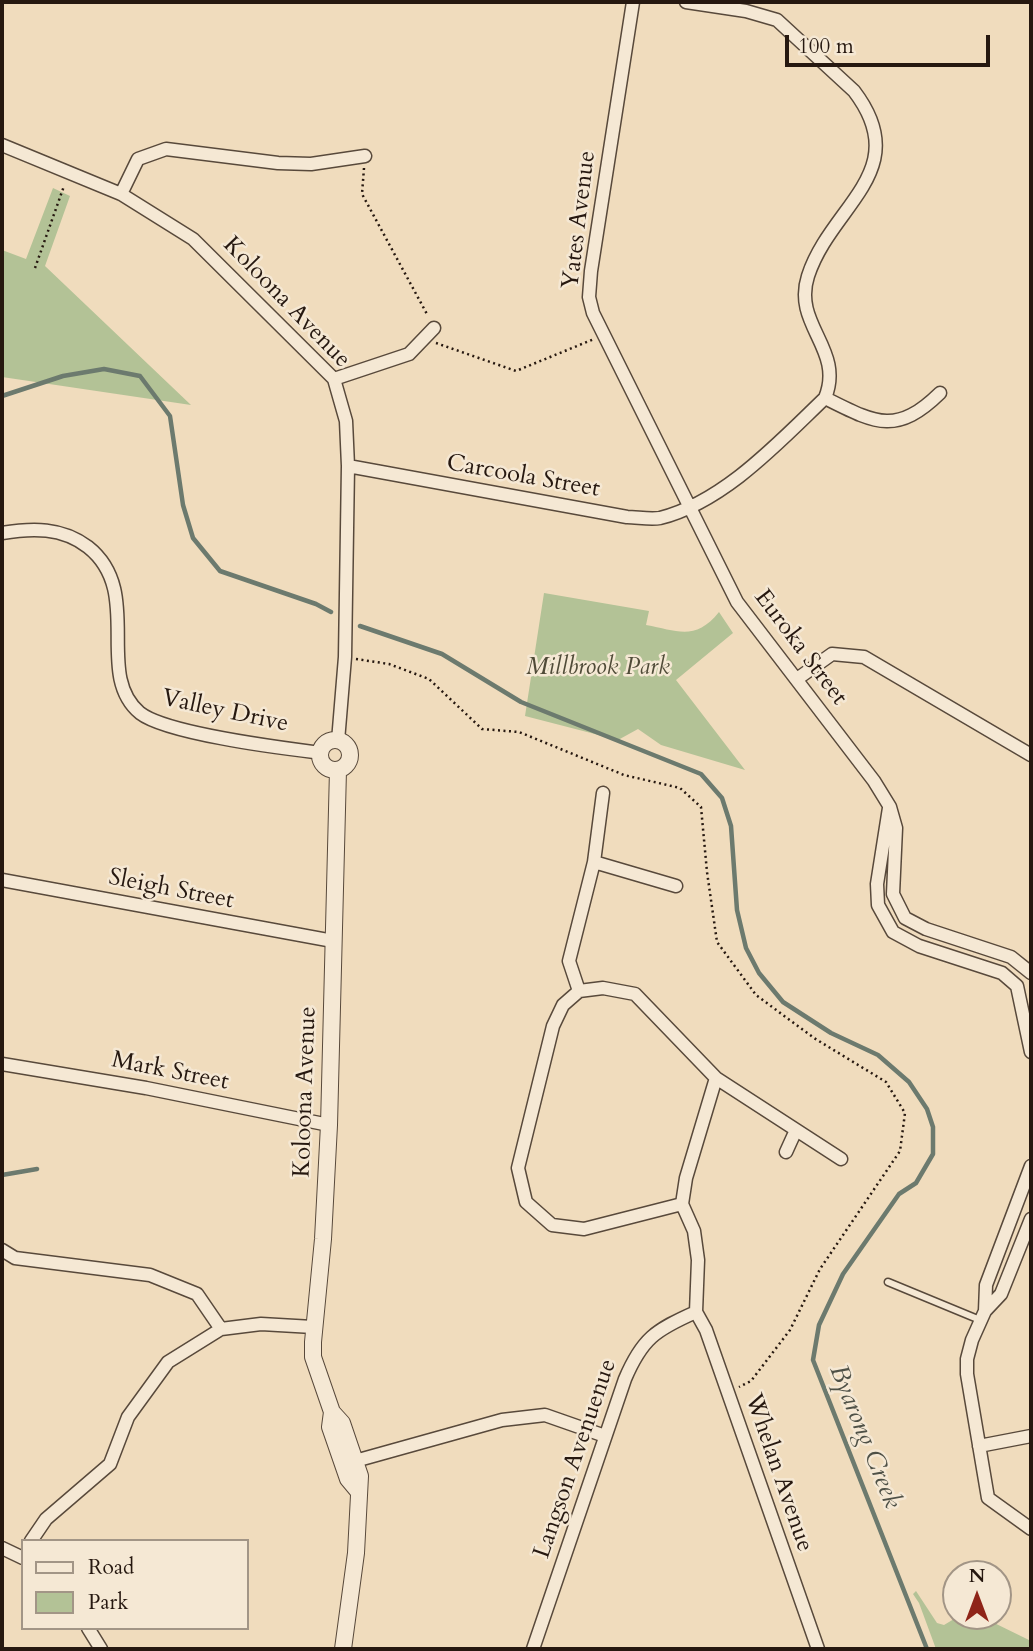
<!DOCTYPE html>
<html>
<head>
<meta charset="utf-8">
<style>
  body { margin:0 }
  #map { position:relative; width:1033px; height:1651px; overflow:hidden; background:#f0dcbd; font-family:Cardo,serif }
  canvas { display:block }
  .frame { position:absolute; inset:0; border:4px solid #261810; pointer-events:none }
  .legend { position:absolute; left:21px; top:1539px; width:228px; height:91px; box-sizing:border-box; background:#f5e8d4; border:2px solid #a29586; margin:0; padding:9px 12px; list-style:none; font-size:21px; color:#261810 }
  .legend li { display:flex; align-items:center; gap:14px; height:35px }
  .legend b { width:35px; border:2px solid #a29586 }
  .north { position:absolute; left:942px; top:1560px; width:70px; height:70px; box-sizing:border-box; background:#f5e8d4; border:2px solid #a29586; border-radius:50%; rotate:0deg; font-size:19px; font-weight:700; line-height:28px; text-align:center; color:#261810 }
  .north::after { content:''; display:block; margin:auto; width:24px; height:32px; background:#8f2418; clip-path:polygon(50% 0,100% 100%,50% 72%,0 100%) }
  .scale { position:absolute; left:785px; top:35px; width:205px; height:32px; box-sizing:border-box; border:4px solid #261810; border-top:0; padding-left:9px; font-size:21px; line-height:24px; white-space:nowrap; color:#261810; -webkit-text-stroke:5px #f5e8d4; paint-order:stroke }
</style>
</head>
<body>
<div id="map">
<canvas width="1033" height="1651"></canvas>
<div class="frame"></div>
<ul class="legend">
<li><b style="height:9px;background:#f5e8d4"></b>Road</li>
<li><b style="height:19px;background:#b3c296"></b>Park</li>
</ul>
<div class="north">N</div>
<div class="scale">100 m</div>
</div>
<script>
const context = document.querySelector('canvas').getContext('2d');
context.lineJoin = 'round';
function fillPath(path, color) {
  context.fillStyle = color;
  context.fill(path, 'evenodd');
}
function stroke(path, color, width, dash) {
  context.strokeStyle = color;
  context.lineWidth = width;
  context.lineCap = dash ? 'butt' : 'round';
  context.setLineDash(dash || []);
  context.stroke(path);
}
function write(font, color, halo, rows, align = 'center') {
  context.font = font + ' Cardo,serif';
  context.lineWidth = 5;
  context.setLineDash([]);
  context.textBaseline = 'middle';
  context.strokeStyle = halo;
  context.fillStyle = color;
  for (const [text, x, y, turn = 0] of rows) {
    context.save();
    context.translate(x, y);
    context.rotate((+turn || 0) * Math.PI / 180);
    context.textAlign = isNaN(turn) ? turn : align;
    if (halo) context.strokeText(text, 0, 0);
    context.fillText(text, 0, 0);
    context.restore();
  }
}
const green = new Path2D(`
  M53 188 70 196 45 266 191 405 2 377V250L26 259Z
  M544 593 649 611 646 625C678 631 696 641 719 612L733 633 676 680 745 770 661 745 638 729 618 740 525 716Z
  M916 1591 937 1623 944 1625 959 1616H980L1031 1641V1649H936L919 1603 913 1594Z`);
const stream = new Path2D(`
  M2 396 63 376 104 369 140 376 170 416 183 505 193 538 220 571 316 604 331 612
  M360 626 442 654 521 702 701 774 722 798 731 826 737 910 746 948 759 973 783 1002 831 1033 878 1055 909 1082 927 1109 933 1127V1154L916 1183 899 1194 843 1274 819 1325 813 1360 927 1649
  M2 1175 37 1169`);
const path = new Path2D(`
  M364 168 362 194 428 316
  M35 268 64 186
  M436 343 516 371 594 339
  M356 659 389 664 429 679 482 729 519 732 624 775 680 788 701 807 707 872 717 942 756 995 814 1038 886 1082 905 1113 900 1151 820 1269 790 1330 751 1381 739 1387`);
const service = new Path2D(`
  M888 1282 980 1320`);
const minor = new Path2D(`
  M633 2 591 271 589 297 593 313 737 602 874 781 890 807 896 828 893 894 905 918 926 929 1011 957 1031 973
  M2 145 121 194 193 239 334 379 346 421 348 466 345 657 338 741
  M121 194 138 159 166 149 278 163 311 164 365 156
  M334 379 409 354 434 328
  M825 398C875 423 896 436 940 393
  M348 466 627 517C637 517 650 520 660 518 724 502 779 442 825 398 845 349 792 325 808 276 831 205 915 171 854 91L777 20 746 11 686 2
  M2 533C32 528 62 527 88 547 145 592 93 674 140 713 167 734 282 748 321 753
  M797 679 832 654 864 657 1031 755
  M889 808 877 884 878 905 893 932 919 946 1002 973 1017 986 1031 1052
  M594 862 676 886
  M2 880 333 941
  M579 991 569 961 594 862 603 793
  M2 1064 146 1088 329 1125
  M716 1078 841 1159
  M786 1152 796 1130
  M682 1204 584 1229 552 1225 526 1202 518 1168 553 1026 563 1005 579 991 603 988 635 994 716 1078 686 1178 682 1204 694 1231 698 1260 696 1312
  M1031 1219 1001 1294 985 1311 972 1340 967 1359V1374L988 1498 1031 1529
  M2 1250 15 1258 150 1275 197 1294 221 1329 261 1324 313 1327
  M985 1311 986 1285 1031 1166
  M696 1312 706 1330 818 1649
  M979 1446 1031 1436
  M355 1461 502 1420 545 1415 605 1436
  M31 1541 46 1519 110 1464 128 1417 168 1362 221 1329
  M2 1548 23 1558
  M88 1628 101 1649
  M533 1649 625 1379C642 1339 655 1330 696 1312`);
const tertiary = new Path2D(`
  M320 755a15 15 0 1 1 30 0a15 15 0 1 1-30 0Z
  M338 770 329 1125 323 1239 313 1342V1357L332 1412 330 1427 348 1479 358 1491
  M332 1412 342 1423 360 1476 356 1553 343 1649`);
const streetNames = [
  ["Yates Avenue",580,220,-83],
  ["Koloona Avenue",286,303,46],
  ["Carcoola Street",523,477,10],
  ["Euroka Street",800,648,53],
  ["Valley Drive",225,712,12],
  ["Sleigh Street",171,890,11],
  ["Mark Street",170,1072,11],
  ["Koloona Avenue",306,1092,-88],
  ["Langson Avenuenue",576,1459,-71],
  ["Whelan Avenue",778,1473,71]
];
const parkNames = [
  ["Millbrook Park",598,668]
];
const waterNames = [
  ["Byarong Creek",864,1437,68]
];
fillPath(green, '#b3c296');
stroke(stream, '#6c7a6e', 4.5);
stroke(service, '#58493b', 9);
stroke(minor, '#58493b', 15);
stroke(tertiary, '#58493b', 18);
stroke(path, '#261810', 2.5, [2, 3.5]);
stroke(service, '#f5e8d4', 6);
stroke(minor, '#f5e8d4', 12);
stroke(tertiary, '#f5e8d4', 16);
write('24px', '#261810', '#f5e8d4', streetNames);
write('italic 24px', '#504b38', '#f5e8d4', parkNames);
write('italic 26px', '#4f5147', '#f5e8d4', waterNames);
</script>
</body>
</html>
